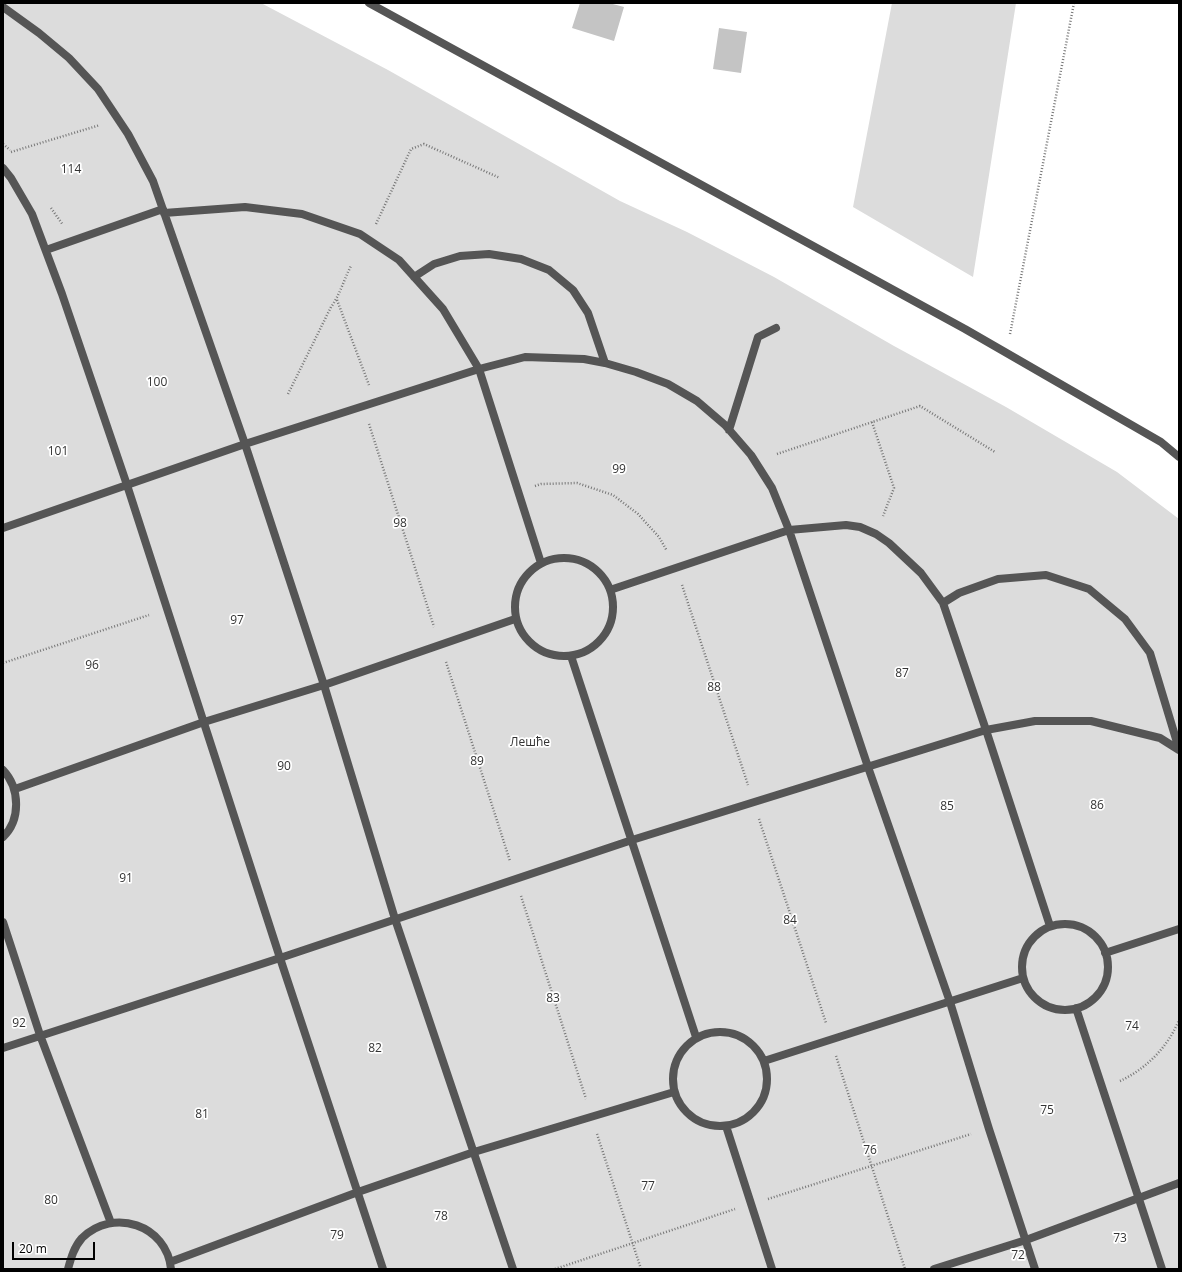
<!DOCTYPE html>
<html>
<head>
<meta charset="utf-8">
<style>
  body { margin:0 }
  #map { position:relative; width:1182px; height:1272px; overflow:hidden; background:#fff; font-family:"Open Sans",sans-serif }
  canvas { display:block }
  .frame { position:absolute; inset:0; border:4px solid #000; pointer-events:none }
  .scale { position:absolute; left:12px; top:1242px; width:83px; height:18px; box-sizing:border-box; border:2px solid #000; border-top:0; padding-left:5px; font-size:12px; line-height:14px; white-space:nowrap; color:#000; -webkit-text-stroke:3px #fff; paint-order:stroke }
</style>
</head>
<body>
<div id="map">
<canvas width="1182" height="1272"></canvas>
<div class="frame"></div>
<div class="scale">20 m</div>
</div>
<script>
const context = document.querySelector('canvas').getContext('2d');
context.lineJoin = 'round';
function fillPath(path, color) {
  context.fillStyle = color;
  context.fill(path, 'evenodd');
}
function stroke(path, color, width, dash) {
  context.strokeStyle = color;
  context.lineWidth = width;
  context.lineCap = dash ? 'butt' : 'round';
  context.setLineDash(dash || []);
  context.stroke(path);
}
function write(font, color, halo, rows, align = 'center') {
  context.font = font + ' "Open Sans",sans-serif';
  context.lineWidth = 3.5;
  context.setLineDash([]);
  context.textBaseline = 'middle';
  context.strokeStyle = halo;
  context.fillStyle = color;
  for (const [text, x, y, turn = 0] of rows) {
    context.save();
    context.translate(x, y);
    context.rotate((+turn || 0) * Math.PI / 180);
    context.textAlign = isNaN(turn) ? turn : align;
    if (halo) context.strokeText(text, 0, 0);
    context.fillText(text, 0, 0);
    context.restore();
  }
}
const green = new Path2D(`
  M3 3H261L388 70 620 201 687 232 774 277 894 346 1006 407 1117 472 1179 519V1269H3Z
  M892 3H1016L973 277 853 207Z`);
const building = new Path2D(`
  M580 3H609L624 7 614 41 572 28Z
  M719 28 747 32 741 73 713 69Z`);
const path = new Path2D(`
  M3 144 10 150
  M11 152 100 125
  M51 208 63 225
  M376 224 411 149 424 144 500 178
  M337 300 369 385
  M1010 334 1074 3
  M288 394 331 307C340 295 344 279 351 266
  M872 422 894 488 883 516
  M369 424 434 627
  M777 454 920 406 995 452
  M535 486 541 484 577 483 613 495 638 514 659 537 667 551
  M682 585 748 785
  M446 662 510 861
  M3 663 149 615
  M759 819 826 1023
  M521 896 586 1099
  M836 1056 905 1269
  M1120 1081C1146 1069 1168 1047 1179 1020
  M597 1134 641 1269
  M768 1199 971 1134
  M555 1269 735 1209`);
const lane = new Path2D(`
  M3 7 39 33 69 58 98 89 128 134 153 181 245 444 324 685 395 919 513 1269
  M3 168 11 178 32 214 62 294 127 485 280 958 383 1269
  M164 213 245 207 302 214 360 234 399 260 443 309 479 369 541 563
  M46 250 163 209
  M414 277 434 264 460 256 489 254 521 259 549 270 573 290 588 313 605 363
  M729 430 758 337 776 328
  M3 528 245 444 479 369 525 357 584 359 605 363 636 372 668 384 697 401 725 425 751 455 772 488 789 530 868 767 950 1002 989 1129 1035 1269
  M515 607a49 49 0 1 1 98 0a49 49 0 1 1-98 0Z
  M610 590 789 530 846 525 860 527 876 534 889 543 921 573 943 603 986 730 1050 926
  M943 603 959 593 998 579 1046 575 1089 589 1125 619 1150 653 1179 749
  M571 656 696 1037
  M3 770C20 788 21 820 3 837
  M15 789 204 722 324 685 515 619
  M3 922 40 1035 111 1223
  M1022 967a43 43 0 1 1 86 0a43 43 0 1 1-86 0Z
  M1105 953 1179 929
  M1076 1008 1162 1269
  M673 1079a47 47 0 1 1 94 0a47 47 0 1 1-94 0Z
  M3 1048 280 958 632 840 986 730 1035 721H1091L1160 738 1179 750
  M764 1061 1023 978
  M726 1126 772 1269
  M170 1262 358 1192 474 1152 674 1092
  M68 1269C71 1258 74 1247 82 1238 113 1207 167 1225 171 1269
  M934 1269 1026 1240 1179 1183`);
const street = new Path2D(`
  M369 3 965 329 1161 442 1179 457`);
const parkNames = [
  ["114",71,170],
  ["100",157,383],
  ["101",58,452],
  ["99",619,470],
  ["98",400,524],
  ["97",237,621],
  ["96",92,666],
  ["87",902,674],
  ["88",714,688],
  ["Лешће",530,743],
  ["89",477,762],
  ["90",284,767],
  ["86",1097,806],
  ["85",947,807],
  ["91",126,879],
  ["84",790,921],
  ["83",553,999],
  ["92",19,1024],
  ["74",1132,1027],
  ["82",375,1049],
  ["75",1047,1111],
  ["81",202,1115],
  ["76",870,1151],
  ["77",648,1187],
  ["80",51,1201],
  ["78",441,1217],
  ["79",337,1236],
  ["73",1120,1239],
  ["72",1018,1256]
];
fillPath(green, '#dcdcdc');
fillPath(building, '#c4c4c4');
stroke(path, '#777', 2.5, [1, 2]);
stroke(lane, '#555', 8);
stroke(street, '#555', 8);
write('12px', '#333', '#fff', parkNames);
</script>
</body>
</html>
